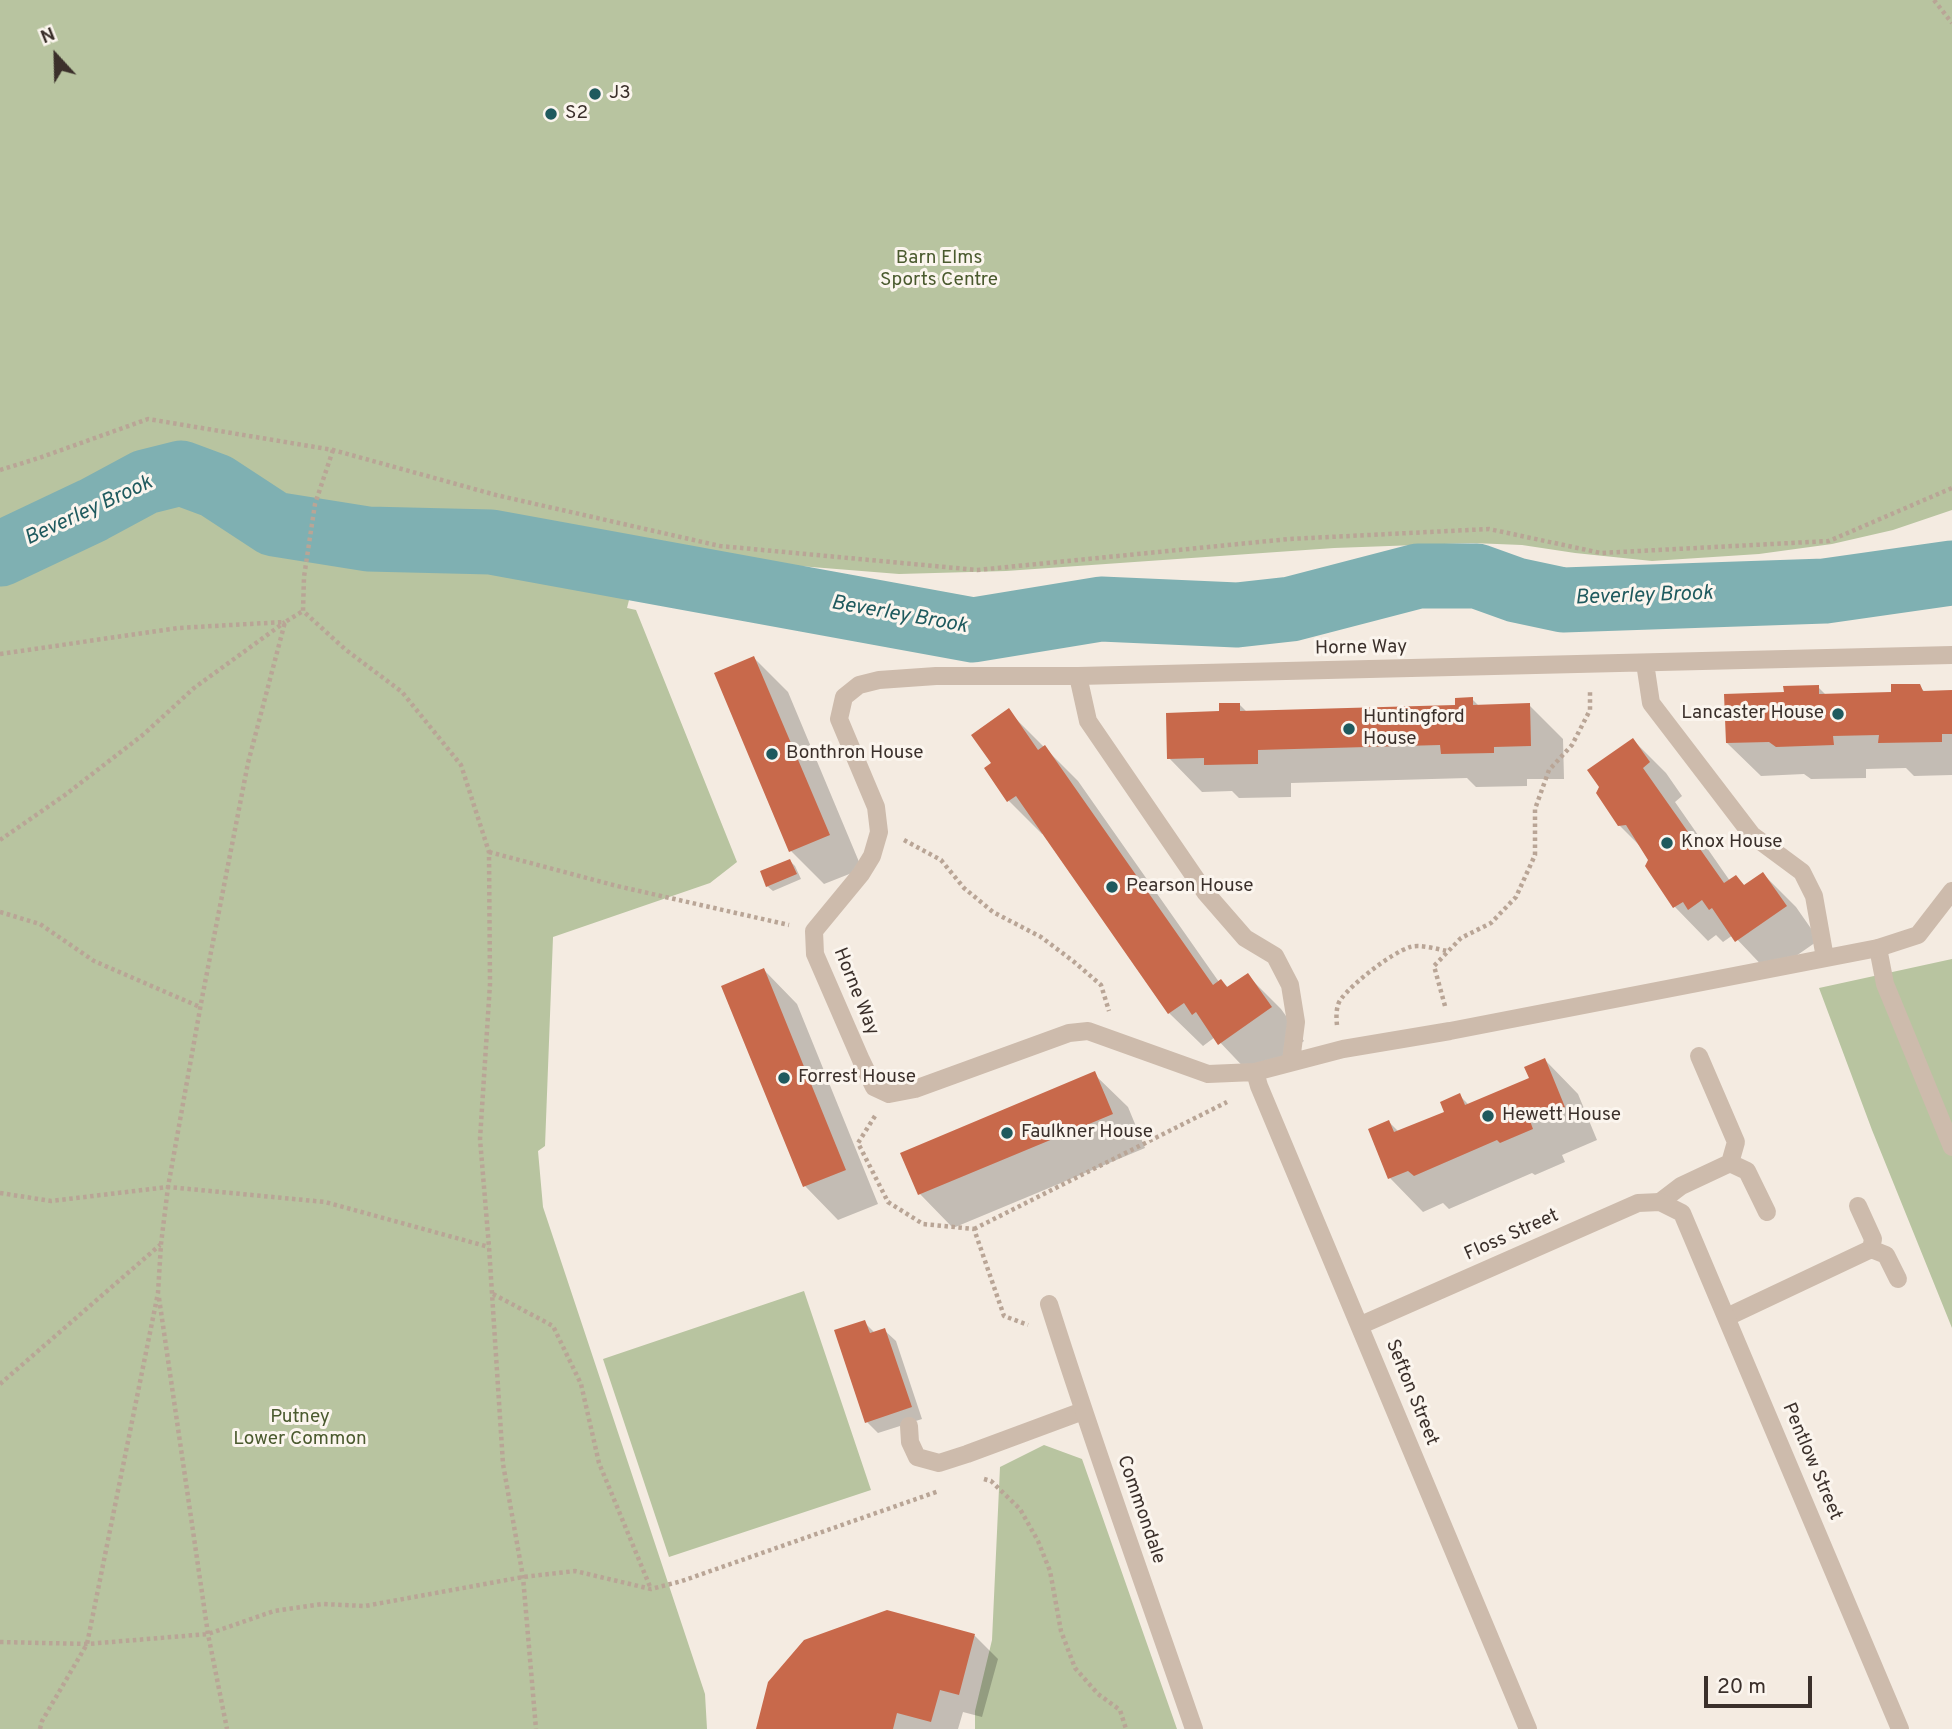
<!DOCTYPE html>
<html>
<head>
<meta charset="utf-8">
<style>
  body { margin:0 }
  #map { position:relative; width:1952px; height:1729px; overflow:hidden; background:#f4ebe1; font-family:Overpass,sans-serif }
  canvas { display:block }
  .north { position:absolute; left:21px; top:21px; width:70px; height:70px; -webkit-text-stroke:5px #fbf5ee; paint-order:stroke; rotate:338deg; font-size:19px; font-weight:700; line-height:28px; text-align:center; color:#3b302b }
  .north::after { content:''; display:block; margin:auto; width:24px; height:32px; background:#3b302b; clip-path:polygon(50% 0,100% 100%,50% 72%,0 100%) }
  .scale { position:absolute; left:1704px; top:1676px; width:108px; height:32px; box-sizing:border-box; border:4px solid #3b302b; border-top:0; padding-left:9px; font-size:21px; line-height:24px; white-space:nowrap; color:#3b302b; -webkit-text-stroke:5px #fbf5ee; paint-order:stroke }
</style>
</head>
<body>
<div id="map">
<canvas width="1952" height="1729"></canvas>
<div class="north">N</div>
<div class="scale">20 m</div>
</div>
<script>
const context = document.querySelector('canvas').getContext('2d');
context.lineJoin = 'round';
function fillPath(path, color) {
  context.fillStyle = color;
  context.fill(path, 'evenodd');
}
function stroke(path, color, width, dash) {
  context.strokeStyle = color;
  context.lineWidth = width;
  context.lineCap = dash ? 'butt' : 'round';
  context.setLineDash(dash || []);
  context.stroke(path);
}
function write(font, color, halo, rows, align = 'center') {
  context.font = font + ' Overpass,sans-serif';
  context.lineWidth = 6;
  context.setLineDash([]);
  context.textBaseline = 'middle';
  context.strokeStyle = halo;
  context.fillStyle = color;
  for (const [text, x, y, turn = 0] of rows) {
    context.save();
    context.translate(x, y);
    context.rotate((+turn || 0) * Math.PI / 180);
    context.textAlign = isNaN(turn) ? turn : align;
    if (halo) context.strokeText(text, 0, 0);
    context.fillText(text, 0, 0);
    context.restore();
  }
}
const green = new Path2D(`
  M0 0H1952V510L1893 530 1832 544 1759 554 1652 561 1575 553 1522 545 1472 543 1334 548 1006 571 899 574 774 564 695 555 643 544 627 608 636 610 737 862 710 883 553 937 545 1146 538 1151 543 1207 705 1694 707 1729H0Z
  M1952 959V1328L1872 1130 1819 988Z
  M804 1291 871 1490 669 1557 603 1359Z
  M1044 1445 1082 1459 1177 1729H975V1711L992 1640 1000 1467Z`);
const shadow = new Path2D(`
  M754 658 788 692 862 869 824 884 791 851Z
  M1919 686 1925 692H1952V775L1914 776 1906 768 1866 769V778L1811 779 1804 774 1761 776 1727 743 1785 694 1818 687 1826 695 1893 693Z
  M1472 699 1479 706 1529 705 1563 739 1564 779H1527V786L1476 787 1467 778 1291 783V797L1239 798 1232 791 1202 792 1169 758 1220 713 1239 704 1248 713 1457 707Z
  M1008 711 1078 781 1219 982 1221 981 1229 988 1247 975 1281 1009 1304 1041 1253 1077 1215 1037 1203 1046 1169 1013 1044 833 1042 834 1009 801 993 763Z
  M1633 740 1666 773 1682 796 1675 802 1730 881 1736 877 1745 886 1763 874 1796 907 1819 940 1770 974 1733 935 1723 942 1716 935 1708 941 1675 907 1647 866 1650 860 1645 851 1619 825Z
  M790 861 795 866 801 879 773 891 767 886Z
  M764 970 797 1004 878 1204 838 1220 805 1186 724 986Z
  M1545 1060 1578 1094 1597 1140 1562 1155 1565 1162 1535 1175 1532 1173 1449 1209 1443 1203 1423 1212 1390 1178 1370 1130 1389 1122 1399 1132 1446 1113 1460 1096 1469 1105 1531 1079Z
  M1094 1074 1128 1107 1145 1148 953 1228 920 1194Z
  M864 1322 875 1333 884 1330 896 1341 922 1419 878 1433 867 1422Z
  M887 1612 975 1636 998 1659 982 1717 963 1712 958 1729H758Z`);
const river = new Path2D(`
  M0 554 93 510 145 482 181 473 216 486 274 524 368 539 491 542 973 630 1101 609 1237 615 1291 609 1418 576H1477L1516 590 1563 600 1825 591 1952 573`);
const building = new Path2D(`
  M754 656 830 835 789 852 714 673Z
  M1891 684H1920L1923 691 1952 690V734H1942V742L1878 743 1879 735 1833 736 1834 745 1776 747 1769 742 1726 743 1724 694 1784 692 1783 686 1819 685V694L1891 692Z
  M1473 697V705L1530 703 1531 746 1494 747V753L1441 754 1440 745 1258 750V764L1204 765V758L1167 759 1166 713 1219 711V703H1240V711L1455 705V698Z
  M1009 708 1038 750 1045 745 1213 985 1221 979 1227 987 1248 973 1272 1007 1218 1045 1196 1012 1192 1015 1184 1003 1168 1014 1016 796 1007 802 984 768 991 763 971 735Z
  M1633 738 1650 762 1643 768 1724 883 1736 875 1744 885 1763 872 1787 906 1735 942 1712 908 1709 910 1702 900 1688 910 1683 902 1673 908 1645 866 1648 860 1626 825 1618 826 1596 793 1599 787 1587 770Z
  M790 859 797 874 766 887 760 871Z
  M764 968 846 1170 803 1187 721 986Z
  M1545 1058 1565 1107 1530 1121 1533 1129 1500 1143 1497 1140 1414 1176 1408 1171 1388 1179 1368 1129 1389 1120 1394 1132 1444 1112 1440 1102 1460 1093 1465 1105 1529 1078 1524 1067Z
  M1095 1071 1113 1114 918 1195 900 1153Z
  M865 1320 870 1333 885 1328 912 1407 865 1423 834 1330Z
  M887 1610 975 1634 959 1695 940 1690 931 1722 897 1713 893 1729H756L768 1682 804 1640Z`);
const path = new Path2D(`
  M1934 0 1952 23
  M333 450 315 504 304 577 303 611 346 650 402 692 461 765 489 852 490 984 480 1139 489 1247 503 1464 523 1577 536 1729
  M0 470 39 458 148 419 333 450 496 495 720 546 977 570 1289 539 1489 529 1601 553 1829 541 1952 488
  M0 654 178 628 284 622
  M0 840 65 795 144 734 194 688 285 622
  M904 840 941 860 964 888 993 912 1041 937 1073 961 1101 985 1109 1011
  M489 852 617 886 789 925
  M0 912 40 924 94 961 200 1007
  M1445 1006 1434 966 1461 938 1491 923 1516 897 1535 855V809L1549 770 1572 745 1590 710V691
  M1337 1025C1336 1017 1336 1005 1341 999 1354 982 1390 954 1410 947 1420 944 1437 949 1447 951
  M875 1116 858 1143 888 1202 923 1224 974 1229 1004 1316 1028 1325
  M0 1193 51 1201 168 1187 325 1202 489 1247
  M974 1229 1227 1102
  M493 1294 553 1326 581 1384 599 1463 651 1589
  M159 1298 208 1634 227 1729
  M0 1384 160 1245
  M984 1479 991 1481 1020 1509 1038 1541 1050 1571 1061 1631 1075 1668 1098 1694 1120 1710 1126 1729
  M0 1642 87 1644 208 1634 274 1611 322 1604 365 1606 523 1577 575 1571 651 1589 682 1581 939 1491
  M40 1729 42 1721 87 1644 158 1293 161 1244 168 1187 202 998 248 763 285 622 303 611`);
const service = new Path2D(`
  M1730 1163 1747 1171 1767 1212
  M1660 1202 1681 1186 1730 1163 1736 1142 1699 1056
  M1858 1206 1873 1239 1871 1249
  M1727 1317 1871 1249 1886 1255 1898 1279
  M909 1426 910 1442 917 1457 939 1463 967 1454 1083 1411`);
const pedestrian = new Path2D(`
  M1878 948 1885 984 1952 1147`);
const minor = new Path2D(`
  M1952 655 1078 676H936L879 680 859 685 844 697 839 719 876 807 879 832 872 856 861 874 814 931 815 954 861 1060 874 1087 889 1094 915 1089 1069 1033 1088 1031 1208 1074 1255 1072 1343 1049 1450 1031 1878 948 1918 935 1952 891
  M1645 663 1651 703 1752 835 1802 872 1814 896 1825 958
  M1078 676 1088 721 1205 892 1245 938 1275 956 1290 985 1296 1022 1291 1061
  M1255 1072 1259 1086C1350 1300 1438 1515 1528 1729
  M1049 1304C1094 1447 1145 1587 1194 1729
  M1361 1325 1638 1203 1660 1202 1682 1213 1900 1729`);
const markers = [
  [595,94,7,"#1f5a5e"],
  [551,114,7,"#1f5a5e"],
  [1838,714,7,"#1f5a5e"],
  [1349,729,7,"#1f5a5e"],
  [772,754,7,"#1f5a5e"],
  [1667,843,7,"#1f5a5e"],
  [1112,887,7,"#1f5a5e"],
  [784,1078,7,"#1f5a5e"],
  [1488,1116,7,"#1f5a5e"],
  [1007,1133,7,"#1f5a5e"]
];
const poiNames = [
  ["J3",609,94],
  ["S2",565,114],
  ["Lancaster House",1824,714,"right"],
  ["Huntingford",1363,718],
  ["House",1363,740],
  ["Bonthron House",786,754],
  ["Knox House",1681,843],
  ["Pearson House",1126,887],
  ["Forrest House",798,1078],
  ["Hewett House",1502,1116],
  ["Faulkner House",1021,1133]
];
const parkNames = [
  ["Barn Elms",939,259],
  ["Sports Centre",939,281],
  ["Putney",300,1418],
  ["Lower Common",300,1440]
];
const streetNames = [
  ["Horne Way",1361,649,-1],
  ["Horne Way",855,992,68],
  ["Floss Street",1512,1236,-24],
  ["Sefton Street",1411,1393,68],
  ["Pentlow Street",1811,1462,67],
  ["Commondale",1140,1510,71]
];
const waterNames = [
  ["Beverley Brook",89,512,-25],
  ["Beverley Brook",1644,597,-2],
  ["Beverley Brook",899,616,10]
];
fillPath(green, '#b8c4a0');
fillPath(shadow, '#0003');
stroke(river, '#7fb0b2', 65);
fillPath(building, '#c8694b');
stroke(path, '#b9a596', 4.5, [3.5, 3.5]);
stroke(service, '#cdbbac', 18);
stroke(pedestrian, '#cdbbac', 18);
stroke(minor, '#cdbbac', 18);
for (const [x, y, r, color] of markers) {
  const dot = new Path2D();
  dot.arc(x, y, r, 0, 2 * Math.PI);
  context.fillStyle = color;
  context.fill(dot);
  stroke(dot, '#fbf5ee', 2.5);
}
write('19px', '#3b302b', '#fbf5ee', poiNames, 'left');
write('19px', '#4a5a2e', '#fbf5ee', parkNames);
write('19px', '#3b302b', '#fbf5ee', streetNames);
write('italic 21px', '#1f5a5e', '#fbf5ee', waterNames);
</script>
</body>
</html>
